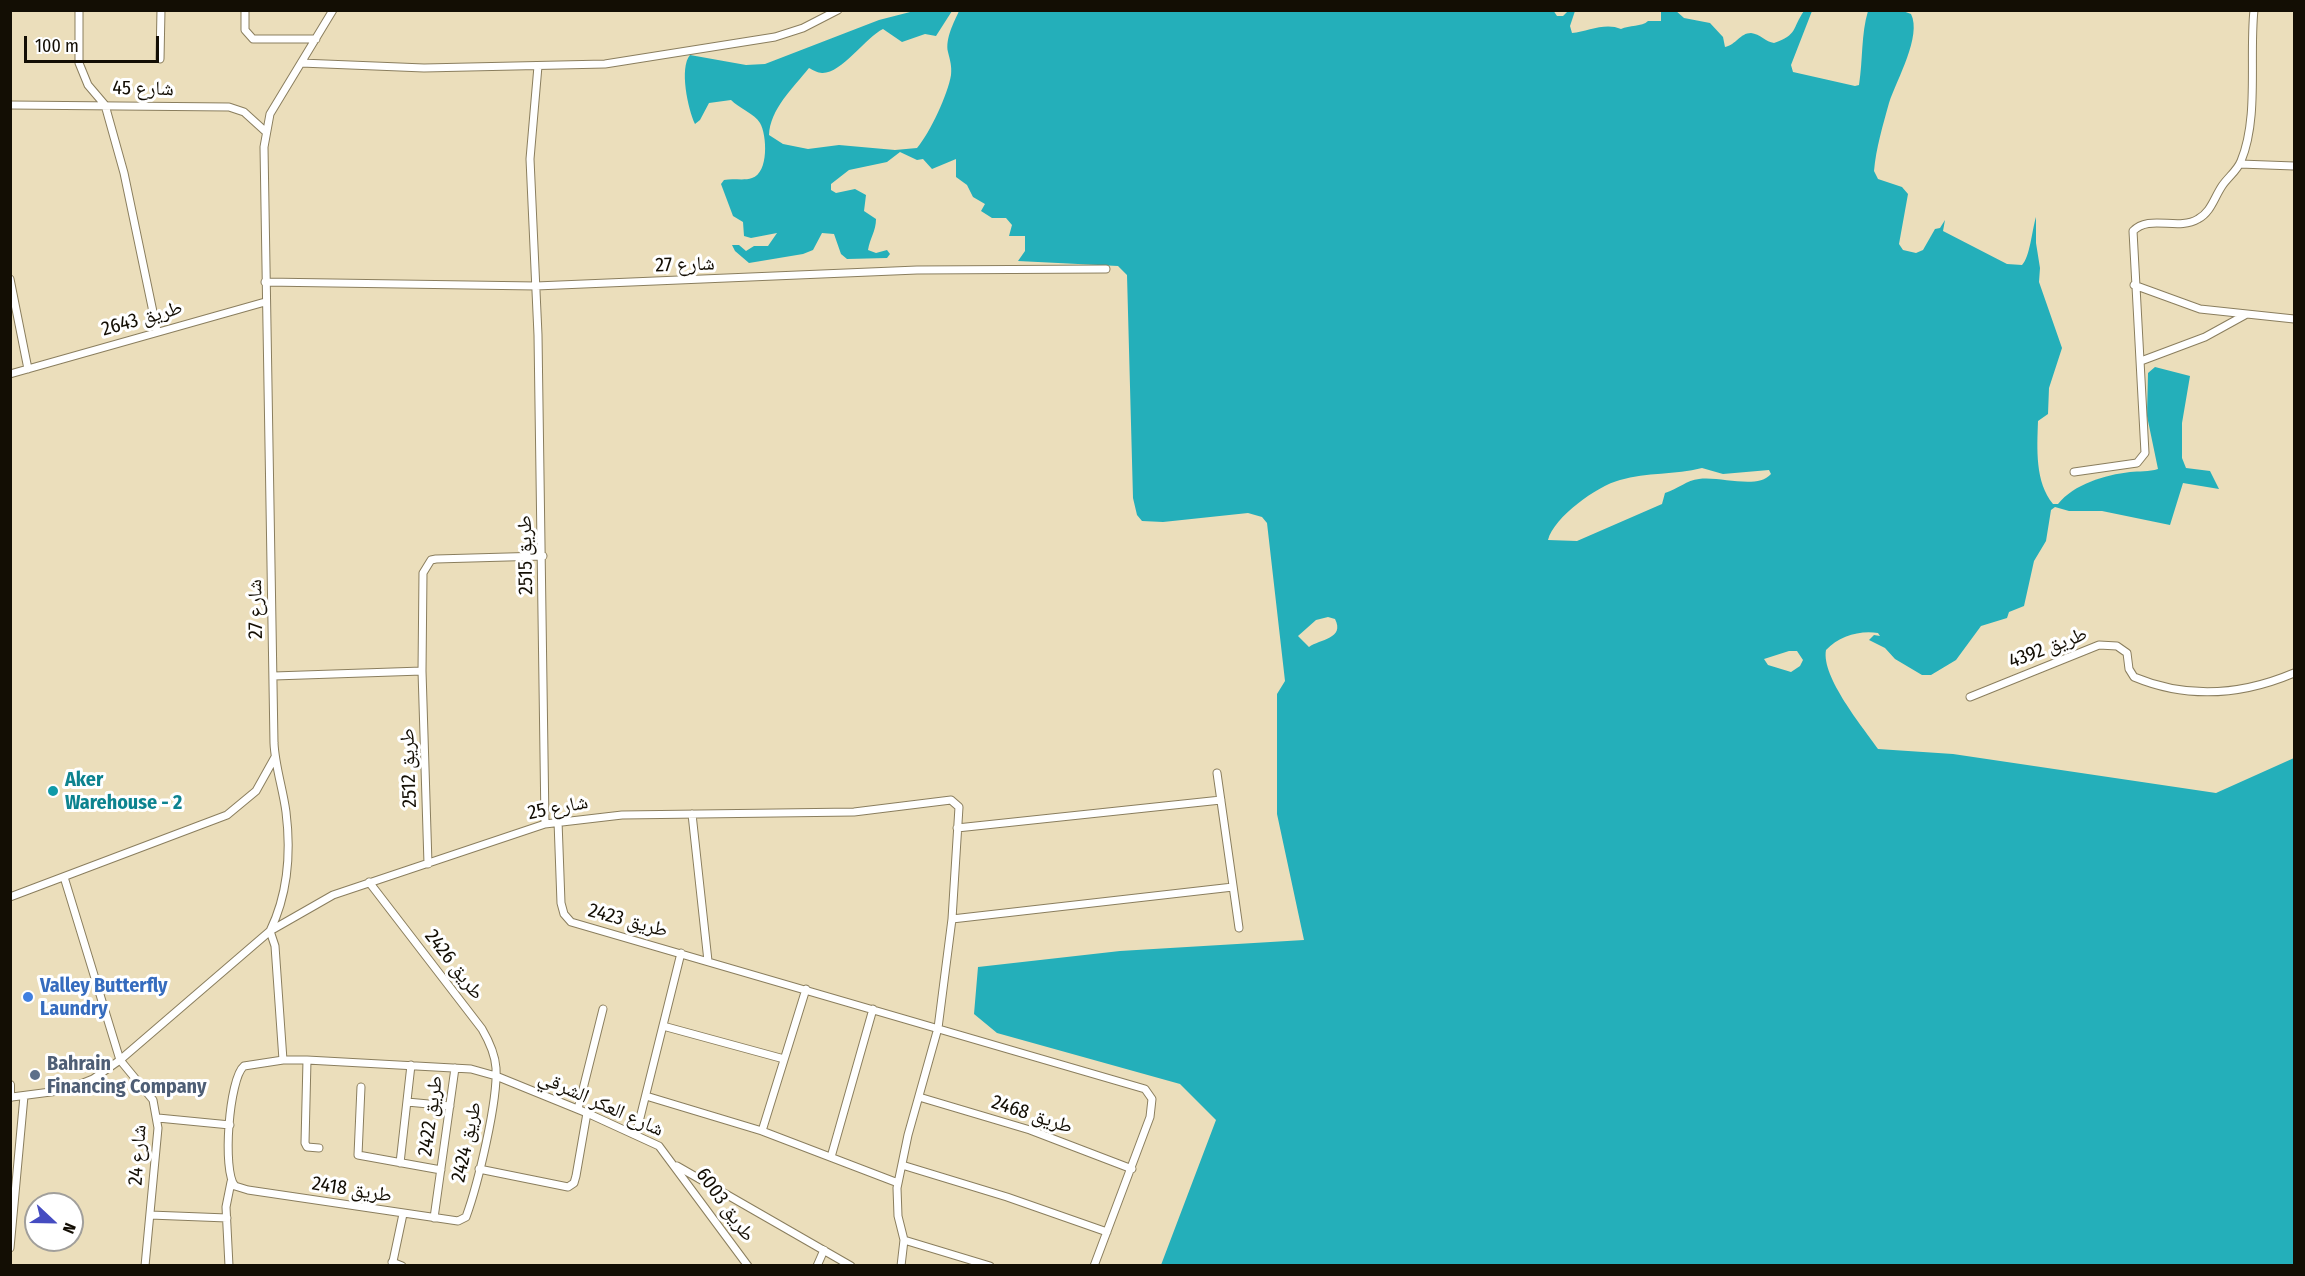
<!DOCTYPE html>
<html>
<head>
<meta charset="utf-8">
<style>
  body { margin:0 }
  #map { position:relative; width:2305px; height:1276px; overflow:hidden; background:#ebdebb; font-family:"Fira Sans Condensed",sans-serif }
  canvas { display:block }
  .frame { position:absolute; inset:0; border:12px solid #130e04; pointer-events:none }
  .north { position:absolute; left:24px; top:1192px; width:60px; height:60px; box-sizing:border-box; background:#fff; border:2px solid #a19f9b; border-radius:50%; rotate:112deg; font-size:16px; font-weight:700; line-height:24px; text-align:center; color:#130e04 }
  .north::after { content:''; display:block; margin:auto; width:21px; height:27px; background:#454cc1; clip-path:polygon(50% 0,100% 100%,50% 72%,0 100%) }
  .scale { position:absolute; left:24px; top:36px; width:135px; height:27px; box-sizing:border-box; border:3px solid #130e04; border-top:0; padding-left:8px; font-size:18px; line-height:21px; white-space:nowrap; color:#130e04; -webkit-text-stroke:4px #fff; paint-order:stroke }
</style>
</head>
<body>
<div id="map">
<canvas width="2305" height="1276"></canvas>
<div class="frame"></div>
<div class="north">N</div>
<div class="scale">100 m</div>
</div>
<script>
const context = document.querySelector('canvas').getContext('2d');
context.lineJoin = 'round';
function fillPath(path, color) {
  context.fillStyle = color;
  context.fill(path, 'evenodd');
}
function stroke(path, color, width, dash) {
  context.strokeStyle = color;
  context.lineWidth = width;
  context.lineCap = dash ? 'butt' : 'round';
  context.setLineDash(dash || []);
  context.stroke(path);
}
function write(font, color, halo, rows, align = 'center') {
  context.font = font + ' "Fira Sans Condensed","Noto Naskh Arabic",sans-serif';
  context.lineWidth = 6;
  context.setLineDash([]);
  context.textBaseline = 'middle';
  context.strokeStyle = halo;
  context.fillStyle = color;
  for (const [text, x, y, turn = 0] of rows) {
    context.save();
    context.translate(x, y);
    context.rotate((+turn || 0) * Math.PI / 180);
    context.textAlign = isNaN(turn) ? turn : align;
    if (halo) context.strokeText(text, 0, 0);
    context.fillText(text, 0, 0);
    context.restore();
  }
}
const water = new Path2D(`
  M1553 10 1557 16H1563L1568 11H1575L1570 26 1572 33C1588 31 1606 22 1621 29 1629 25 1642 27 1648 21H1661V11L1675 10 1684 18 1710 23 1723 37 1725 47C1736 45 1740 33 1751 33 1760 34 1766 42 1774 43 1798 35 1792 28 1804 11H1812L1791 65 1793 72 1855 86 1859 85C1863 60 1861 34 1868 11H1903L1911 14C1922 36 1897 79 1889 103 1883 125 1876 148 1874 171L1878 179 1902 187 1908 194 1899 244 1903 250 1916 253 1923 250 1935 229 1940 228 1945 220 1943 231 2007 264 2022 265C2030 257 2032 230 2036 217V243L2040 268 2039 282 2062 348 2049 388 2048 414 2038 421C2037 449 2035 482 2053 504H2058C2074 484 2105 475 2130 472 2139 471 2149 472 2158 469L2147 416 2148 373 2155 367 2190 376 2182 423V458L2186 468 2210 471 2219 489 2183 483 2170 525 2102 511H2069L2055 507 2051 510 2046 541 2034 561 2024 606 2009 612 2007 618 1981 626 1956 660 1931 675H1922L1895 659 1885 648 1869 640 1874 635 1880 636 1878 633C1860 630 1839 636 1826 650 1821 677 1863 727 1878 749L1953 754 2216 793 2294 758V1265H1161L1216 1120 1180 1084 997 1033 974 1014 978 967 1120 951 1304 940 1277 814V694L1285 681 1267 523 1262 517 1248 513 1163 522 1142 521 1137 515 1133 498 1127 275 1118 266 1018 261 1025 251V236H1009L1012 225 1006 218H992L981 211 985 204 973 197 967 185 956 177V159L932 169 923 159 917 160 900 152 887 162 849 170 831 184V190L836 193 855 189 866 195 864 211 876 219C876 231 870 238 868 250L876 253 887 250 890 254 887 258 847 259 841 254 834 234 822 233 813 250 803 254 749 263 735 251 732 245H739L746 251 754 246H768L777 233 751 238 744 236 743 222 733 216 721 184 724 180C733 178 744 181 752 178 769 173 767 135 760 123 755 114 739 108 731 100L709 103 700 120 695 124C688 109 679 68 690 55L746 65 765 64 879 20 914 11H952L936 36 925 34 902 42 883 29C866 37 841 74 822 73 818 73 813 70 809 68 793 88 770 109 769 135L783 144 808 149 839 145 895 150 917 148C930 133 948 94 951 75 952 66 950 60 948 52 945 39 954 22 959 11ZM1702 468 1723 474 1769 470 1771 474C1757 490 1721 476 1699 479 1687 480 1678 489 1665 493L1662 504 1577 541 1548 540C1554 517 1597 486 1620 480 1647 472 1675 475 1702 468ZM1328 617 1335 619C1345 639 1320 639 1309 647L1298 636 1316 620ZM1789 651H1797L1803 660 1800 666 1791 672 1768 665 1764 659Z`);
const minor = new Path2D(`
  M79 10V63L88 85 105 105 124 173 157 331
  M245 10V30L253 39H316
  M160 59 161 10
  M301 63 424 68 605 64 775 37 803 28 838 10
  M538 66 530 159 538 335 545 824
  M10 105 229 107 244 112 266 132
  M2240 164 2294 166
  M10 279 28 369
  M265 282 536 286 917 270 1106 269
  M2134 285 2200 309 2294 319
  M2141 361 2205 337 2245 315
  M10 374 265 302
  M2074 472 2137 463 2145 453 2133 231C2149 214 2178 231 2198 219 2211 212 2214 198 2222 186 2228 177 2237 171 2241 161 2259 118 2249 57 2254 10
  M274 676 422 671
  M1970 697 2099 645 2117 646 2127 653 2129 669 2134 677C2187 699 2242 695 2294 673
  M1217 773 1239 928
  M692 814 708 961
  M558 821 561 903 564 914 571 922 1145 1089 1152 1099 1150 1117 1094 1266
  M957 828 1221 800
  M428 864 422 671 423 573 431 560 436 559 543 556
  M64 877 120 1060 153 1100 158 1128 145 1266
  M369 882 482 1029C489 1041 495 1053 496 1068 498 1101 478 1184 466 1217L458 1221 248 1190 235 1186C222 1172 229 1078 244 1066L283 1060H307L471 1069 496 1076 587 1113 659 1146 748 1266
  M10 897 227 815 256 791 275 757
  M952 919 1233 887
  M663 1026 784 1059
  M283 1060 275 946 270 931C288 894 291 852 286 812 283 789 275 766 274 743L264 147 270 114 333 10
  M307 1060 305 1143 307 1147 319 1148
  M361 1087 358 1155 441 1170
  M646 1096 762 1131 898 1183
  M12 1097 66 1090 93 1079 120 1060 270 931 333 895 545 824 622 815 854 812 951 800 959 807 952 919 938 1028 908 1135 897 1188 898 1216 904 1240 901 1266
  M919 1097 1030 1130 1132 1169
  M407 1102 450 1106
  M578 1109 603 1009
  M158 1118 230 1125
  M762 1131 806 989
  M636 1134 681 953
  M831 1157 873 1009
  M400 1163 411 1065
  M902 1165 1007 1197 1107 1232
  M677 1166 851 1266
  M479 1169 568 1187 574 1183 576 1176 587 1113
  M150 1215 227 1218
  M434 1218 455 1068
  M904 1240 990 1266
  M10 1248 24 1096
  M392 1262 402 1266
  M229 1266 226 1207 231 1182
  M392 1266 403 1214
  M817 1266 824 1250`);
const tertiary = new Path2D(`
  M10 1085V1097`);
const markers = [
  [53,791,6,"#0f9aa8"],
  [28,997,6,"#3f7fe0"],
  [35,1075,6,"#5c6f8a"]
];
const streetNames = [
  ["شارع 45",143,89,1],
  ["شارع 27",685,265,-2],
  ["طريق 2643",142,319,-16],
  ["طريق 2515",526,555,-91],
  ["شارع 27",256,609,-91],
  ["طريق 4392",2048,648,-21],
  ["طريق 2512",409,768,-92],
  ["شارع 25",558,808,-11],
  ["طريق 2423",628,921,15],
  ["طريق 2426",454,965,52],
  ["شارع العكر الشرقي",601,1104,24],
  ["طريق 2468",1032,1115,18],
  ["طريق 2422",431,1116,-82],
  ["طريق 2424",467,1142,-78],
  ["شارع 24",138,1155,-86],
  ["طريق 2418",352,1190,9],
  ["طريق 6003",725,1205,54]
];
const cultureNames = [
  ["Aker",65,780],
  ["Warehouse - 2",65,803]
];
const shopNames = [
  ["Valley Butterfly",40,986],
  ["Laundry",40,1009]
];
const serviceNames = [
  ["Bahrain",47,1064],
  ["Financing Company",47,1087]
];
fillPath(water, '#24afba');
stroke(minor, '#8a7e5e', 9);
stroke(tertiary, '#8a7e5e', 10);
stroke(minor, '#fff', 7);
stroke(tertiary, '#fff', 8);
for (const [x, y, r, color] of markers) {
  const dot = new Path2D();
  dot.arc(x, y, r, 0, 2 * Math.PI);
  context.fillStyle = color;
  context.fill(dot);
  stroke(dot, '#fff', 2);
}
write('20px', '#130e04', '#fff', streetNames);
write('bold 20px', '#0d838f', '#fff', cultureNames, 'left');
write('bold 20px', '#366cbe', '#fff', shopNames, 'left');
write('bold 20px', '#4e5e75', '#fff', serviceNames, 'left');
</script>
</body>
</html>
